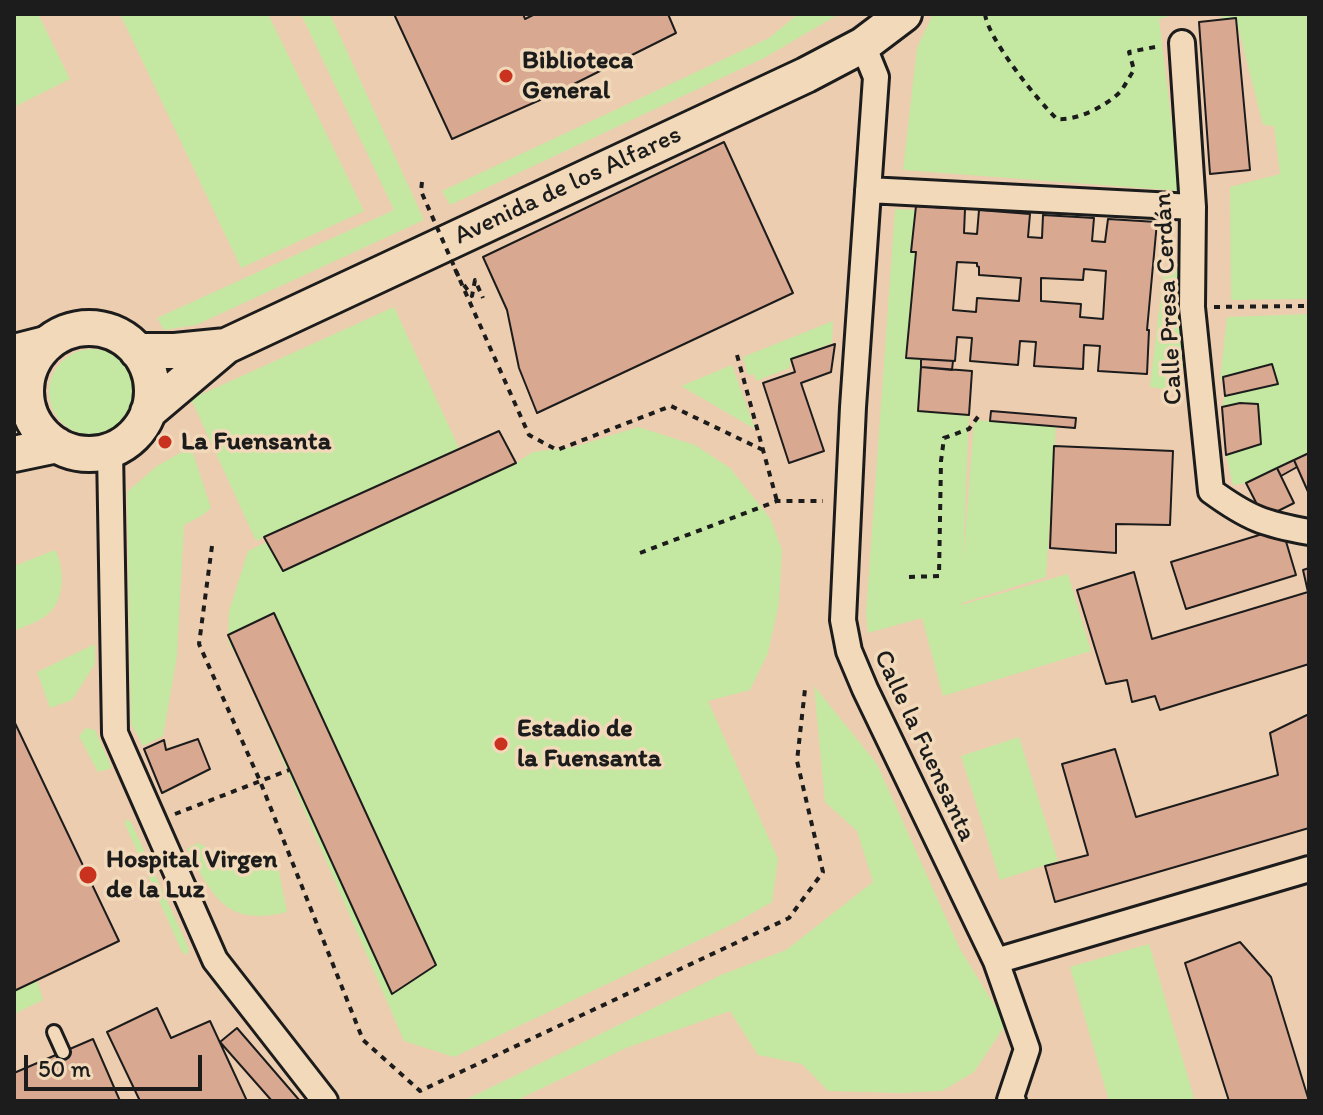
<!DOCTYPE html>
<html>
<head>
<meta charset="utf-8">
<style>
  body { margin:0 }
  #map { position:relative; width:1323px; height:1115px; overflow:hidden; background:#edcdaf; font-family:Itim,sans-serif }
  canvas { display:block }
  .frame { position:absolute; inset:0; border:16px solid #1c1c1c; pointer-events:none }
  .scale { position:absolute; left:24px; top:1055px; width:178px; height:36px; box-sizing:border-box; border:4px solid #1c1c1c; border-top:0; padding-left:10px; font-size:24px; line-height:28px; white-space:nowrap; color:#1c1c1c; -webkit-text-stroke:6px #f1d9b9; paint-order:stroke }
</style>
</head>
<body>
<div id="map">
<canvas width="1323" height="1115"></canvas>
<div class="frame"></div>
<div class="scale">50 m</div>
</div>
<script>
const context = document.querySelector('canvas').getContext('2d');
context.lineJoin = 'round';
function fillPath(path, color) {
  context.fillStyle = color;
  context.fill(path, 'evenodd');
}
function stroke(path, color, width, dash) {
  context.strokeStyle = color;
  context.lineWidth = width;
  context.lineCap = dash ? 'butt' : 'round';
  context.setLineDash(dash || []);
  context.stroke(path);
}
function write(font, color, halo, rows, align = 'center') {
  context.font = font + ' Itim,sans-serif';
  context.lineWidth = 7;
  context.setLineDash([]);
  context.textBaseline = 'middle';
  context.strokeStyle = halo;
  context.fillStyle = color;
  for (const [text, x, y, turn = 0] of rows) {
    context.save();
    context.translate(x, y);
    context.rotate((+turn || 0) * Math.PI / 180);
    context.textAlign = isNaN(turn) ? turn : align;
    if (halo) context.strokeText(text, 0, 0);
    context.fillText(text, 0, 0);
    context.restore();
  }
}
const green = new Path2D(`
  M14 14H38L70 79 14 107Z
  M120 14H268L364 211 241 268Z
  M301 14H330L424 220 196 325 164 330 157 318 394 210Z
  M798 14H839L764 58 450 205 442 191 769 38Z
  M933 14H1178L1159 19 1180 191 903 170 917 48Z
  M1221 14H1309V299L1231 300 1230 187 1280 174 1274 126 1263 125 1236 19 1222 20Z
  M895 209 916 210 911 251 916 252 906 357 921 359 918 411 969 415 963 566 974 420 1056 425 1046 577 962 603 961 605 1068 574 1091 651 943 696 922 618 868 633 866 614Z
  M1164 269 1178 270 1177 297 1183 369 1169 390 1150 387Z
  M394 307 459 448 256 541 191 399Z
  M1309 314V453L1246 483 1233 485 1226 455 1261 444 1258 404 1240 403 1222 407 1225 396 1277 383 1272 364 1220 380 1227 317Z
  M833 321 832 343 791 359 789 368 756 381 754 374 748 375 743 357Z
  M49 392a43 43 0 1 1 86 0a43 43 0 1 1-86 0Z
  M732 365 755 429 681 386Z
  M638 427 695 445 730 468 770 518 782 550 779 603 768 653 750 690 708 701 778 859 772 902 735 923 454 1057 404 1041 242 666 228 641 229 611 248 551 499 431 516 463 533 452 574 447Z
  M191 447 211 508 203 515 184 525 177 656 163 736 143 746 131 724 127 492 157 466Z
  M55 550C65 568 65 600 48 614 39 622 25 626 14 631V566Z
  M95 644V664L72 700 50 708 37 672Z
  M814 686 877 764 960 949 1006 1024 974 1072 942 1091 900 1093 828 1091 802 1064 758 1055 730 1011 626 1048 515 1101H463L721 975 786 950 873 882 857 831 825 802Z
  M86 728 95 730 112 768 98 772 79 736Z
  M1019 737 1058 861 1000 880 961 756Z
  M126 819 131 822 189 949 187 955 182 952 125 824Z
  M198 843 249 869 278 867 287 912C225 927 214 897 187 849Z
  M1149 944 1194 1098 1183 1101H1109L1070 967Z
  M37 981 43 1000 14 1014V991Z`);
const building = new Path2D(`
  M394 14H523L525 19 535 14H668L676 33 558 92 452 139Z
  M1236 18 1250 170 1210 174 1199 22Z
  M724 142 793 293 537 413 519 368 507 310 483 257Z
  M916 206 965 209 964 233 977 234 979 210 1030 214 1028 237 1042 238 1043 215 1094 218 1092 241 1105 242 1108 219 1157 222 1147 330H1149L1147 374 1098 371 1100 346 1084 345 1083 369 1034 366 1036 342 1020 341 1018 365 970 361 972 338 957 337 955 361 906 358 916 252H911ZM957 262 977 263V266L979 267V275L1021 278 1019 301 977 298 976 312 953 310ZM1084 269 1106 271 1103 319 1080 317 1081 304 1041 301V278L1083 280Z
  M835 344 831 372 801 383 824 451 789 463 763 383 795 372 791 359Z
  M921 359 953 361 952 370 921 367Z
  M1272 364 1278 384 1225 396 1223 377Z
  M921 367 972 371 969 415 918 411Z
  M1240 403 1258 404 1261 444 1226 455 1222 407Z
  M991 411 1076 418 1075 428 990 421Z
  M499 431 516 463 283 571 264 537Z
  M1054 446 1173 451 1170 525 1116 524V553L1050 548Z
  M1309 453V494L1294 460Z
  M1294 460 1297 467 1281 476 1277 468Z
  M1277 468 1294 503 1264 518 1246 483Z
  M1282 528 1296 575 1186 609 1171 562Z
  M1309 568V664L1160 710 1155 696 1132 702 1127 680 1106 684 1077 590 1134 572 1152 639 1308 592 1303 570Z
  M274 613 436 965 392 994 228 635Z
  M1309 714V828L1055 902 1045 866 1088 855 1062 764 1115 749 1136 817 1278 775 1270 733Z
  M14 721 119 941 14 991Z
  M198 739 210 769 162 793 144 749 164 740 166 750Z
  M1240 942 1271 977 1309 1101H1229L1185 963Z
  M157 1008 171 1038 210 1021 247 1101H140L107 1032Z
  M237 1028 300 1101H272L220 1042Z
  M93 1039 120 1101H14V1073Z`);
const path = new Path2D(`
  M985 14C988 39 1038 101 1057 119 1077 121 1106 106 1120 92 1125 86 1129 77 1134 70L1129 52 1160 46
  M455 269 529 435 557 450 671 406 763 450
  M464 285 472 296 475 280 483 298
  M1214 307 1309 306
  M737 355 777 501
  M212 546 199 644 260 781 363 1040 420 1091 789 918 823 872 797 761 805 689
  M640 553 777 501H823
  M909 577 939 576 941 461 944 438 969 429 980 414
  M175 814 289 770`);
const lane = new Path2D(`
  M54 1032 63 1052`);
const street = new Path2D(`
  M1182 43 1193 207 1192 307 1211 491C1248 518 1264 524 1309 532
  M863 45 876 77 853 407 843 620 849 651 865 689 996 961 1309 869
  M868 190 1193 207
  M14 347 65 334
  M14 384 27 393
  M110 451 115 733 215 960 325 1101
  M996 961 1027 1049 1010 1100 1013 1101`);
const secondary = new Path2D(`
  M26 391a63 63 0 1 1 126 0a63 63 0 1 1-126 0Z
  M137 351H175L226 346
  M148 412 226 346 806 75 863 45 904 14
  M14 454 57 445`);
const pathBridge = new Path2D(`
  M422 182 421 191 461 282`);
const markers = [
  [506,76,8,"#c8321e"],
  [165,442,8,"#c8321e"],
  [501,744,8,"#c8321e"],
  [88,875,10,"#c8321e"]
];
const poiNames = [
  ["Biblioteca",522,61],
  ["General",522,91],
  ["La Fuensanta",181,442],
  ["Estadio de",517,729],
  ["la Fuensanta",517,759],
  ["Hospital Virgen",106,860],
  ["de la Luz",106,890]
];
const streetNames = [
  ["Avenida de los Alfares",568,186,-25],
  ["Calle Presa Cerdán",1169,299,-93],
  ["Calle la Fuensanta",924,746,65]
];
fillPath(green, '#c4e8a2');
fillPath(building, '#d9a891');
stroke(building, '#1c1c1c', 2);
stroke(lane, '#1c1c1c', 18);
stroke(street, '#1c1c1c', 30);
stroke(secondary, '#1c1c1c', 40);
stroke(path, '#1c1c1c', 4, [6, 6]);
stroke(lane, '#f1d9b9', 12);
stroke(street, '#f1d9b9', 24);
stroke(secondary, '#f1d9b9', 34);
stroke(pathBridge, '#1c1c1c', 4, [6, 6]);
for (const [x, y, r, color] of markers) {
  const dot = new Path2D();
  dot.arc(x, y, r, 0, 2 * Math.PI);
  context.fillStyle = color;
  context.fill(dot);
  stroke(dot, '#f1d9b9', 3);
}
write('bold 26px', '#1c1c1c', '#f1d9b9', poiNames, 'left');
write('26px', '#1c1c1c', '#f1d9b9', streetNames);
</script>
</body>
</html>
